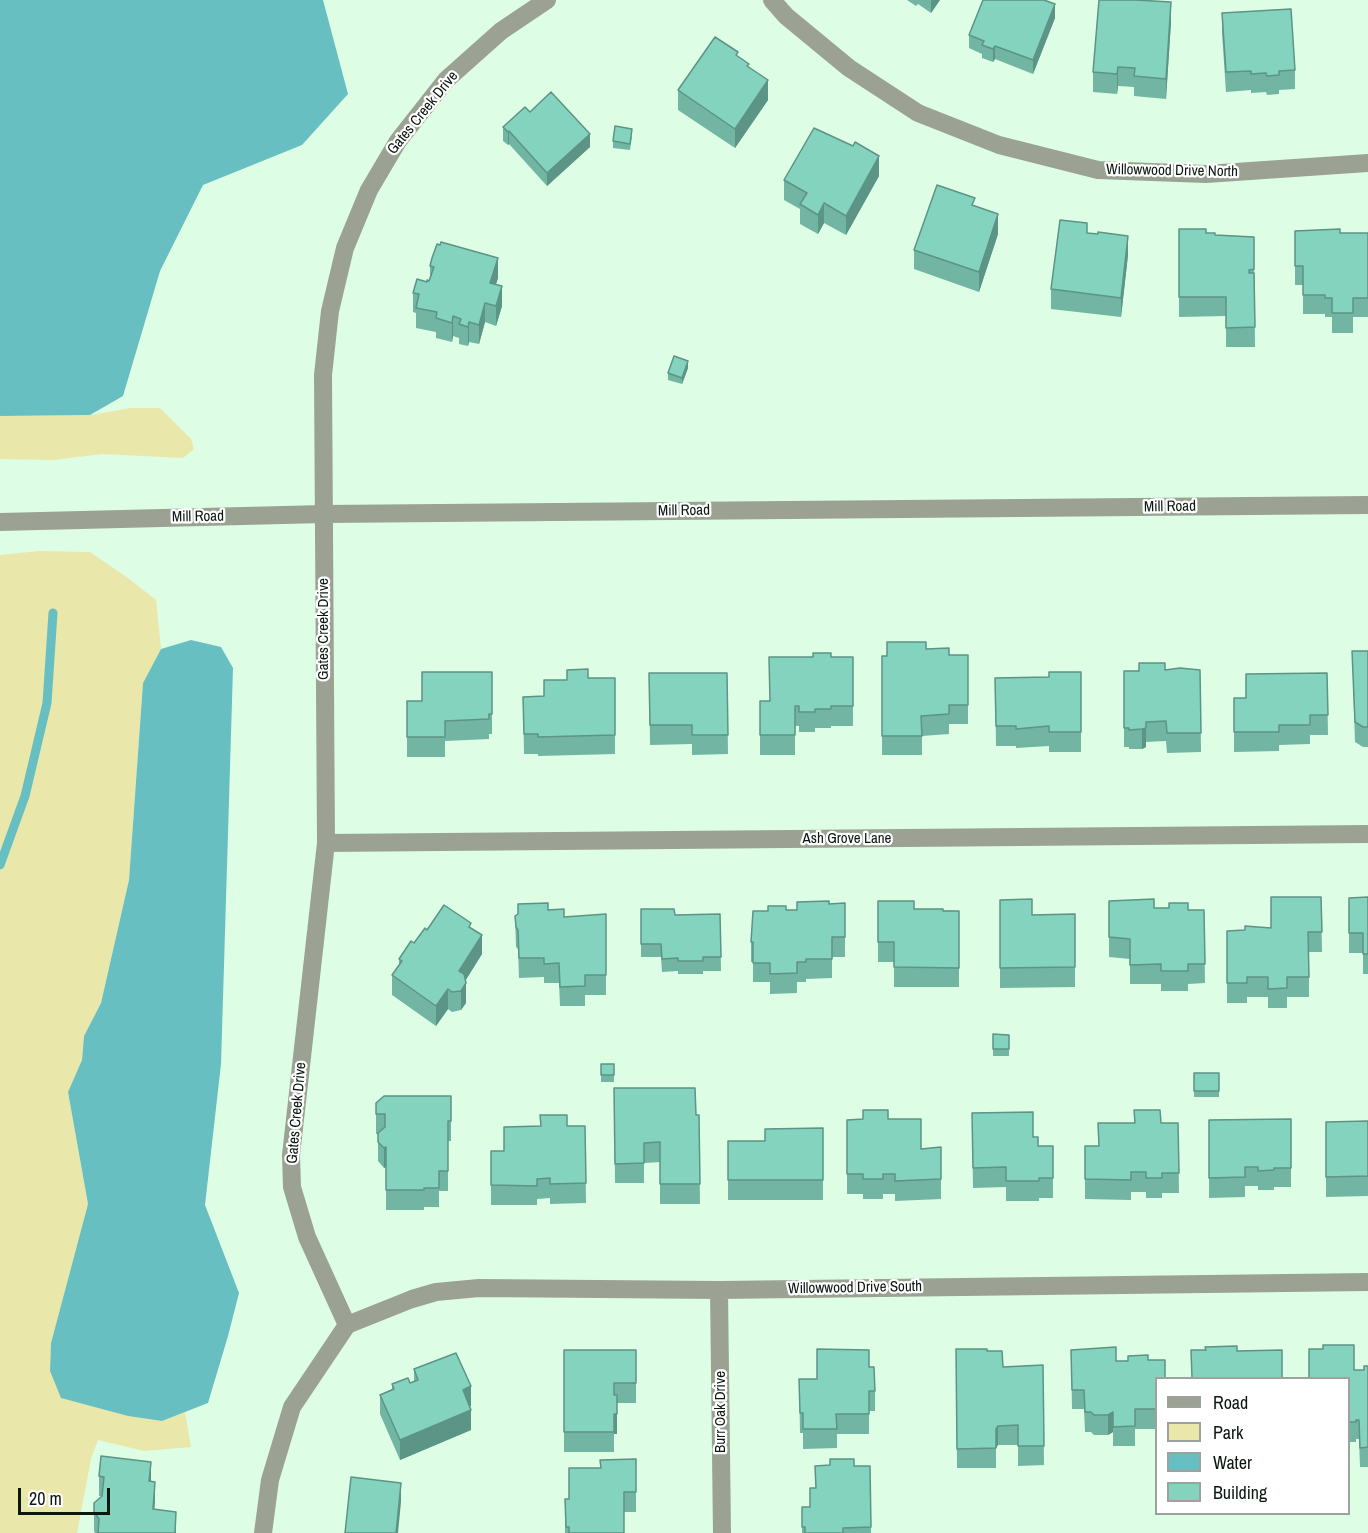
<!DOCTYPE html>
<html>
<head>
<meta charset="utf-8">
<style>
  body { margin:0 }
  #map { position:relative; width:1368px; height:1533px; overflow:hidden; background:#ddfee4; font-family:"Archivo Narrow",sans-serif }
  canvas { display:block }
  .legend { position:absolute; left:1155px; top:1377px; width:195px; height:138px; box-sizing:border-box; background:#fff; border:2px solid #9da29f; margin:0; padding:8px 10px; list-style:none; font-size:18px; color:#0b170f }
  .legend li { display:flex; align-items:center; gap:12px; height:30px }
  .legend b { width:30px; border:2px solid #9da29f }
  .scale { position:absolute; left:18px; top:1488px; width:92px; height:27px; box-sizing:border-box; border:3px solid #0b170f; border-top:0; padding-left:8px; font-size:18px; line-height:21px; white-space:nowrap; color:#0b170f; -webkit-text-stroke:4px #fff; paint-order:stroke }
</style>
</head>
<body>
<div id="map">
<canvas width="1368" height="1533"></canvas>
<ul class="legend">
<li><b style="height:8px;background:#9ba293"></b>Road</li>
<li><b style="height:16px;background:#eae7aa"></b>Park</li>
<li><b style="height:16px;background:#68bfc2"></b>Water</li>
<li><b style="height:16px;background:#84d3be"></b>Building</li>
</ul>
<div class="scale">20 m</div>
</div>
<script>
const context = document.querySelector('canvas').getContext('2d');
context.lineJoin = 'round';
function fillPath(path, color) {
  context.fillStyle = color;
  context.fill(path, 'evenodd');
}
function stroke(path, color, width, dash) {
  context.strokeStyle = color;
  context.lineWidth = width;
  context.lineCap = dash ? 'butt' : 'round';
  context.setLineDash(dash || []);
  context.stroke(path);
}
function write(font, color, halo, rows, align = 'center') {
  context.font = font + ' "Archivo Narrow",sans-serif';
  context.lineWidth = 4.5;
  context.setLineDash([]);
  context.textBaseline = 'middle';
  context.strokeStyle = halo;
  context.fillStyle = color;
  for (const [text, x, y, turn = 0] of rows) {
    context.save();
    context.translate(x, y);
    context.rotate((+turn || 0) * Math.PI / 180);
    context.textAlign = isNaN(turn) ? turn : align;
    if (halo) context.strokeText(text, 0, 0);
    context.fillText(text, 0, 0);
    context.restore();
  }
}
const green = new Path2D(`
  M131 408H160L191 439 194 449 183 458 102 454 54 460 0 459V416L90 415Z
  M39 551 90 552 128 578 156 600 161 649 143 683 129 880 101 1003 84 1036 82 1060 68 1092 88 1204 51 1343 50 1371 62 1398 128 1416 162 1421 185 1412 191 1447 144 1451 98 1440 91 1459 77 1533H0V555Z`);
const water = new Path2D(`
  M0 0H323L348 94 302 145 203 185 160 271 123 396 90 415 0 416Z
  M191 640 221 647 233 668 221 1064 205 1205 239 1293 228 1336 208 1403 162 1421 128 1416 61 1398 50 1371 51 1343 88 1204 68 1092 82 1060 84 1036 101 1003 129 880 143 683 161 649Z`);
const stream = new Path2D(`
  M0 865 25 796 47 703 53 613`);
const minor = new Path2D(`
  M772 0 786 16 849 68 918 113 999 145 1098 170 1206 174 1368 163
  M0 522 324 514 1368 505
  M326 843 1368 834
  M719 1290 722 1533
  M347 1325 307 1237 292 1187 291 1155 326 843 323 375 330 311 345 248 369 190 398 141 446 80 501 31 547 0
  M347 1325 412 1299 436 1292 479 1288 719 1290 1368 1282
  M263 1533 270 1480 292 1407 347 1325`);
const wall = new Path2D(`
  M907 0H940L931 13 918 4 916 6Z
  M1222 13 1295 70V89L1279 90V94L1267 95 1266 92 1251 93V90L1226 92 1222 33Z
  M1055 18 1033 74 995 59 993 62 982 58V54L969 48V35Z
  M1171 22 1166 99 1134 96V87L1118 86 1117 94 1093 92V72Z
  M738 57 768 100 735 148 678 110V90Z
  M530 112 590 147 547 186 509 144 508 145 503 141V127Z
  M632 136 630 150 613 148V141Z
  M879 176 846 235 824 223 818 234 800 224V209L784 200V180Z
  M975 206 998 234 979 292 914 269V250Z
  M1179 229 1215 235 1254 237 1255 347H1226V316L1179 317Z
  M1295 231 1340 233H1368V317H1353V333H1332V317H1325V314H1303V285H1295Z
  M1128 255 1121 317 1051 309V289Z
  M430 266 498 278 496 284 502 306 496 326 485 322 479 344 469 342 468 346 459 344V338L453 336 452 342 436 338V332L416 328V313L413 312V293L429 281 430 277Z
  M688 368 682 384 668 380V373Z
  M926 649 949 655H968V724H949V734L922 736V755H882V656H887Z
  M1352 651H1368V747H1363L1355 742Z
  M831 657H853V726H831V728H815V732H799V726H795V755H760V701H769Z
  M1165 670H1200L1201 752 1167 753 1166 741 1146 742V747L1142 749H1129V747H1124V671Z
  M492 672V734H489V739L445 741V757H407V701H422Z
  M1081 672V752H1049V746L1016 748V746H996L995 678 1049 677Z
  M649 673H727L728 754 692 755V744L650 745Z
  M1327 673 1328 735H1310V744L1279 745V751L1234 752V698H1246Z
  M588 678H615V754L538 756V754H524L523 697 544 696 567 680Z
  M1321 897 1322 952H1309V997H1287V1008H1268V997H1247V1003H1227V931L1271 928Z
  M1368 897V974H1363V953H1349V898Z
  M1000 900 1032 915 1075 914V987L1000 988Z
  M878 901 914 909 959 911V987H894V962H878Z
  M1109 901 1154 908 1188 910H1204L1205 983 1188 984V991H1161V984H1130V959L1109 957Z
  M845 903V957H832V978L806 979V982H797V993L770 994V982H753V962H751V942L786 910H797L829 904Z
  M641 909 675 915 720 914 721 971H703V974H678V971L662 972 661 957H641Z
  M548 910 564 917 606 914V995H585V1006H560L559 983H544V977L519 978 518 949 516 947 515 916Z
  M471 928 482 954 465 981 466 1003 461 1010 452 1012 448 1009 436 1026 392 995V975L399 966V959L427 930Z
  M993 1034 1009 1035V1056H993Z
  M601 1064H614V1082H601Z
  M1194 1073H1219V1097H1194Z
  M614 1088 696 1115H699L700 1204H660V1162L644 1163V1183H615Z
  M451 1096V1141H448V1191H439V1207H424V1210H386V1167L384 1168 378 1161V1134H376V1103Z
  M972 1113 1033 1137 1038 1146H1053V1198H1039V1201H1006V1187L973 1188Z
  M888 1119 921 1149 941 1147V1199L895 1201V1194H883V1199H863V1194H847V1120Z
  M1291 1119V1187H1274V1190H1258V1186H1245V1197L1209 1198V1120Z
  M1368 1121V1196L1326 1197V1122Z
  M1161 1123H1178L1179 1193H1162V1198H1146V1192H1131V1200L1085 1199V1146H1098Z
  M567 1126H585L586 1203 550 1204V1198L537 1199V1205H491V1151H504Z
  M823 1128V1200H728V1141H765Z
  M956 1349 987 1351 1003 1367 1043 1365 1044 1465 1018 1466V1445H998L996 1448V1468H957Z
  M564 1350H636V1403H617V1434H614V1452H564Z
  M1071 1350 1116 1361 1148 1360 1156 1378V1429H1135V1446H1113V1432L1108 1435H1094L1091 1432H1085L1084 1409H1072Z
  M1368 1366V1467H1360L1359 1439H1356V1442H1348V1378L1354 1370H1364Z
  M869 1367 875 1391V1411H869V1434H837V1448L803 1449V1433H800L799 1379H817Z
  M414 1369 471 1406H470L471 1430 400 1460 380 1414V1395L392 1389V1384L410 1383 414 1382Z
  M636 1459V1512H624V1533H565V1499H569L600 1468Z
  M854 1466H870L871 1533H802V1507H810L815 1488Z
  M99 1476 151 1481 155 1501 154 1509 176 1533H95L94 1531V1512L102 1496H99Z`);
const shadedWall = new Path2D(`
  M931 0H940L931 13Z
  M1171 2V22L1166 99V79Z
  M1055 4V18L1033 74V60Z
  M995 46V59L993 62V49Z
  M1118 67V86L1117 94V74Z
  M768 80V100L735 148V129Z
  M509 131V144L508 145V132Z
  M590 134V147L547 186V173Z
  M879 156V176L846 235V216Z
  M824 203V223L818 234V215Z
  M998 214V234L979 292V272Z
  M1128 236V255L1121 317V298Z
  M498 258V278L490 303V283Z
  M502 286V306L496 326V306Z
  M485 303V322L479 344V325Z
  M453 316V336L452 342V323Z
  M469 322V342L468 346V327Z
  M688 361V368L682 384V378Z
  M1146 728V747L1142 749V729Z
  M482 935V954L459 991V971Z
  M466 983V1003L461 1010V991Z
  M448 989V1009L436 1026V1006Z
  M386 1147V1167L384 1168V1148Z
  M471 1386V1406L463 1409V1390Z
  M471 1410V1430L400 1460V1440Z
  M1113 1412V1432L1108 1435V1415Z
  M614 1414H617V1434H614Z
  M998 1426V1445L996 1448V1429Z
  M151 1462V1482L149 1481Z
  M155 1482V1501L153 1529V1509Z
  M401 1483V1502L398 1533H396Z
  M176 1512V1533H175Z`);
const building = new Path2D(`
  M983 0H1044L1055 4 1033 60 995 46 993 49 982 45 984 41 969 35Z
  M1099 0H1136L1171 2 1166 79 1134 76 1135 68 1118 67 1117 74 1093 72Z
  M1291 9 1295 70 1279 71V75L1267 76 1266 73 1251 74V71L1226 72 1222 13Z
  M715 37 738 52 736 55 749 64 747 66 768 80 735 129 678 90Z
  M551 92 590 134 547 173 509 131 508 132 503 127 525 107 530 112Z
  M615 126 632 129 630 144 613 141Z
  M814 128 853 146 855 142 879 156 846 216 824 203 818 215 800 204 807 193 784 180Z
  M937 185 975 198 972 205 998 214 979 272 914 250Z
  M1060 220 1087 223V233L1098 234V232L1128 236 1121 298 1051 289Z
  M1179 229H1206V233H1215V235L1254 237V269L1249 270V273H1254L1255 327 1226 328V297H1179Z
  M1340 229V233H1368V298H1353V313H1332V298H1325V295H1303V266H1295V231Z
  M441 242 498 258 490 283 502 286 496 306 485 303 479 325 469 322 468 327 459 324 461 319 453 316 452 323 436 318 437 312 416 308 419 294 413 293 417 279 427 282V280L429 281 434 267 430 266 432 258 437 244 440 245Z
  M674 356 688 361 682 378 668 373Z
  M887 642H926V649L949 648V655H968V705H949V714L921 716 922 736H882V656H887Z
  M1352 651H1368V727H1363L1355 722Z
  M813 653H831V657H853V706H831V709H815V712H799V706H795V735H760V701H770L769 657H813Z
  M1139 663H1165V670L1180 668 1200 670 1201 733H1167L1166 721 1146 722V728L1142 729 1129 730V728H1124V671H1139Z
  M588 669V678H615V735L538 737V734H524L523 697 544 696V680H567V670Z
  M422 672H492V714H489V719L445 721V737H407V701H422Z
  M1049 672H1081V732H1049V726L1016 729V726H996L995 678 1049 677Z
  M649 673H727L728 735H692V725H650Z
  M1327 673 1328 715H1310V725H1279V732H1234V698H1246V674Z
  M1271 897H1321L1322 932H1308L1309 977H1287V988L1268 989V977H1247V983H1227V931L1245 930V926L1271 928Z
  M1368 897V954H1363V933H1349V898Z
  M1032 899V915L1075 914V967L1000 968V900Z
  M1154 899V908H1169V903H1188V910H1204L1205 964H1188V971H1161V964L1130 965V939L1109 937V901Z
  M829 901V904L845 903V937H832V959H806V962H797V973L770 974V963H753V942H751L753 911H768V906H786V910H797V902Z
  M878 901H914V909H943V911H959V968L894 967V942H878Z
  M548 903V910L564 909V917L606 914V975H585V986L560 987 559 963 544 964V958H519L518 930 516 927 515 916 518 914V904Z
  M444 905 471 923 469 927 482 935 459 971 464 974 466 983 461 991 452 992 448 989 436 1006 392 975 402 961 399 959 411 941 414 943 425 928 427 930Z
  M641 909H674L675 915 720 914 721 957H703V961H678V958L662 959 661 944H641Z
  M993 1034 1009 1035V1049H993Z
  M601 1064H614V1075H601Z
  M1194 1073H1219V1091H1194Z
  M614 1088H695L696 1115H699L700 1184H660V1142L644 1143V1163L615 1164Z
  M384 1096H451V1121H448V1171H439V1188H424V1190H386V1147L384 1148 378 1142V1133L385 1127V1114H376V1103Z
  M863 1110H888V1119H921V1149L941 1147V1179L895 1181V1174H883V1179H863V1174H847V1120L863 1119Z
  M1134 1110H1160L1161 1123H1178L1179 1173H1162V1178H1146V1172H1131V1180L1085 1179V1146H1099L1098 1123H1135Z
  M1033 1112V1137H1038V1146H1053V1178H1039V1181H1006V1167L973 1168 972 1113Z
  M540 1115H567V1126H585L586 1183 550 1184V1178L537 1179V1186L491 1185V1151H504V1127L541 1126Z
  M1291 1119V1168H1274V1170L1258 1171V1167H1245V1177L1209 1178V1120Z
  M1368 1121V1176L1326 1177V1122Z
  M823 1128V1180H728V1141H765V1129Z
  M1323 1345H1354V1370H1364V1366H1368V1447L1360 1448 1359 1420H1356V1422H1348V1378H1309V1349H1323Z
  M1237 1346V1351L1282 1350V1378H1192L1191 1350H1206L1205 1347Z
  M1116 1347V1361H1128V1356L1148 1355V1360H1165V1378H1156V1409H1135V1426L1113 1427V1412L1108 1415H1094L1091 1412H1085L1084 1390H1072L1071 1350Z
  M817 1349 869 1350V1367H874L875 1391H869V1414H836L837 1429H803V1413H800L799 1379H817Z
  M956 1349H987V1351H1002L1003 1367 1043 1365 1044 1446H1018V1425L998 1426 996 1429V1448L957 1449Z
  M564 1350H636V1383H614V1395H617V1414H614V1432H564Z
  M456 1353 471 1386 463 1390 471 1410 400 1440 380 1395 394 1389 392 1384 408 1378 410 1383 418 1380 414 1369Z
  M101 1456 151 1462 149 1481 155 1482 153 1509 176 1512 175 1533H98L99 1519 94 1512V1503L102 1496 104 1477 99 1476Z
  M636 1459V1492H624V1533H569V1527H566L565 1499H569V1468H601L600 1460Z
  M830 1459H854V1466H870L871 1527 843 1528V1533H805V1527H802V1507H810V1488H816L815 1466 830 1465Z
  M351 1477 401 1483 396 1533H345Z`);
const streetNames = [
  ["Gates Creek Drive",423,113,-51],
  ["Willowwood Drive North",1172,171,1],
  ["Mill Road",1170,507,-1],
  ["Mill Road",684,511,-1],
  ["Mill Road",198,517,-1],
  ["Gates Creek Drive",324,629,-90],
  ["Ash Grove Lane",847,839],
  ["Gates Creek Drive",297,1113,-85],
  ["Willowwood Drive South",855,1288,-1],
  ["Burr Oak Drive",721,1412,-90]
];
fillPath(green, '#eae7aa');
fillPath(water, '#68bfc2');
stroke(stream, '#68bfc2', 9);
stroke(minor, '#9ba293', 18);
fillPath(wall, '#72b5a3');
fillPath(shadedWall, '#5c9485');
fillPath(building, '#84d3be');
stroke(building, '#5c9485', 1.5);
write('15px', '#0b170f', '#fff', streetNames);
</script>
</body>
</html>
